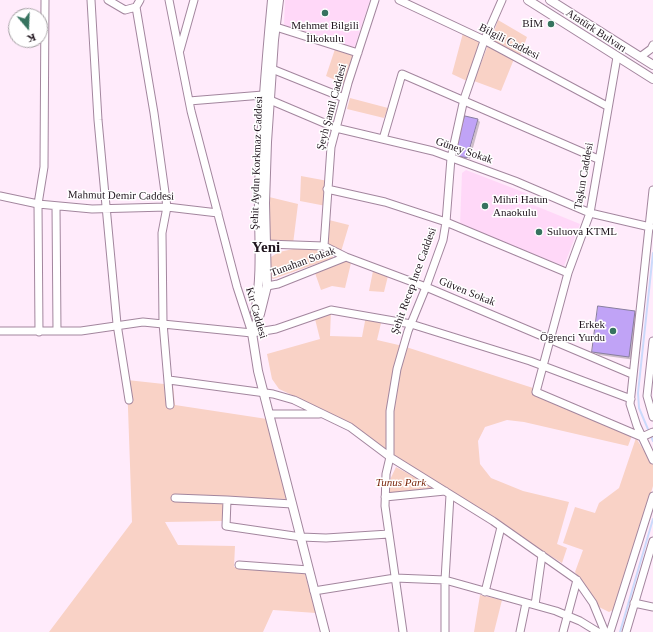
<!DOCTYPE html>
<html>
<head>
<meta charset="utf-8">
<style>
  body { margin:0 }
  #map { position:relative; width:653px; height:632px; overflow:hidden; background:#ffebfb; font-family:"Times New Roman",serif }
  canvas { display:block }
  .north { position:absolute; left:8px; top:8px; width:40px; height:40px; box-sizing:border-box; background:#fff; border:1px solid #a6a1a5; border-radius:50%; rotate:161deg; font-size:11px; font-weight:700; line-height:16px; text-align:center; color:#20151e }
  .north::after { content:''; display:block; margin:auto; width:14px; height:18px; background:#36735f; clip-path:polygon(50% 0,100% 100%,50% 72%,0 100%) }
</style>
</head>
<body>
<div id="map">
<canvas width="653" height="632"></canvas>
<div class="north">K</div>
</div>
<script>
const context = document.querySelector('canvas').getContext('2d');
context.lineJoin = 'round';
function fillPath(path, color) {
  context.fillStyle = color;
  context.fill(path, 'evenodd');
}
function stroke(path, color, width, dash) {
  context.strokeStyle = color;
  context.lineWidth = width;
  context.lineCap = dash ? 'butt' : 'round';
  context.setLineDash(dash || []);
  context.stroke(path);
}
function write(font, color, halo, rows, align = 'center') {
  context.font = font + ' "Times New Roman",serif';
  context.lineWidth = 3;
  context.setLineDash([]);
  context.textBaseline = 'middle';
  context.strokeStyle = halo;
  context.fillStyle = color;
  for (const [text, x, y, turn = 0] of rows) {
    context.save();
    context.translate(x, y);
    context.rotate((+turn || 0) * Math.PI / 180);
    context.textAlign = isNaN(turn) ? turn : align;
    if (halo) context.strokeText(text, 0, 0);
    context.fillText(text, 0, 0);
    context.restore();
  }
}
const built = new Path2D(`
  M285 0H370L354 49 284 26Z
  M466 170 528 194 526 202 580 224 564 266 460 225 462 173Z`);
const green = new Path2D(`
  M498 20 527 37 520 56 491 40Z
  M463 33 481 43 467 81 452 74Z
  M488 45 514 59 501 91 474 81Z
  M336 46 358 53 347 85 326 76Z
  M350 98 388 108 384 118 347 109Z
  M301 176 328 181 326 206 300 201Z
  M265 196 298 204 293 244H266Z
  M325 219 349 225 340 255 324 246Z
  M298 248H316L332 255 333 258 273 279 270 277 271 257 279 252Z
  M346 260 351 263 345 288 332 286 321 290 315 273Z
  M373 271 388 276 384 292 369 291Z
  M331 310 330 336 362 337 366 316 382 319 377 340 403 346 533 388 536 392 633 433 628 446 524 422 507 420 485 427 478 441 480 464 491 478 523 491 569 502 557 544 567 548 562 563 390 457 326 411 279 389 272 379 267 354 320 339 314 315Z
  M127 380 173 385 175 405 267 419 287 499 225 497 222 521 165 522 178 545 235 546 234 567 305 574 316 613 273 610 263 632H49L132 522Z
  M636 438 653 465V486L615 609 609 612 599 607 575 572 583 550 563 543 575 507 595 513 599 503 619 488Z
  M396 467 440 491 386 496 388 484Z
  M480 595 502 600 494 632H474Z`);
const shadow = new Path2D(`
  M478 120 480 122 470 159 468 158Z
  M634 312 641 315 635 360 599 355 593 352Z`);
const stream = new Path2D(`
  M653 253 638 393 639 408 653 441
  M620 632 653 519`);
const building = new Path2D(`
  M465 116 478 119 467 158 454 155Z
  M598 306 635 311 629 357 592 352Z`);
const minor = new Path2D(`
  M91 0 98 120 117 324 129 400
  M108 0 125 10 136 7 140 0
  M169 0 191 111 237 287 252 333
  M399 0 482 39 607 106
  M136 7 154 113 167 207 162 233 163 323 170 405
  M276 27 358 53
  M180 50 194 0
  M617 57 590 213 568 273 536 392 642 437 653 432
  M640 57 651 49 653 45
  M272 69 344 98
  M270 100 336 128 433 151 515 181 590 213 650 227
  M189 101 263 95
  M383 139 402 74 598 159
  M327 189 385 202 446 222 568 273
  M653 190 630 404 637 426 653 460
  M0 196 38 204 92 209 167 207 218 213
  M56 206 57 331
  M266 244 324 246 346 257 426 287 632 374
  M324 246 331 147 348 83 375 0
  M267 286 278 284 346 257
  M0 331H81L143 322 252 333 276 329 331 310 411 324 530 361 631 399
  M39 332 38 204 44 167 45 0
  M653 341 647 396 653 417
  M169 380 273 394 294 400 350 427 390 457 493 521 577 580 593 603 605 632
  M269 414H319
  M385 497 445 491
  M175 498 227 500
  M292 504 227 500 226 526 301 537 326 538 389 534
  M239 565 309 570
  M314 591 395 578 445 580 556 611 580 621 598 632
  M485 592 501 527
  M634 603 653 607
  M535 605 542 555
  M403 632 385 506 386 474 390 457V411L397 369 408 331 426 287 443 240 446 222 451 158 464 99 484 41 502 0
  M445 632V580L450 495
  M520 632 526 603
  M563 632 577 580
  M610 632 653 496
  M626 632 653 541`);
const major = new Path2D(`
  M279 0 274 40 267 142 265 203 267 286 260 314 252 333 258 371 325 632
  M528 0 653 79
  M550 0 653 65
  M255 313C263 271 258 230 259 188 261 125 266 63 272 0`);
const markers = [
  [325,13,4,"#36735f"],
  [551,24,4,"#36735f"],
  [485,206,4,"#36735f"],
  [539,232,4,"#36735f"],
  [613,331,4,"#36735f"]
];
const poiNames = [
  ["BİM",543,24],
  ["Mehmet Bilgili",325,26,"center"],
  ["İlkokulu",325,39,"center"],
  ["Mihri Hatun",493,200,"left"],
  ["Anaokulu",493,213,"left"],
  ["Suluova KTML",547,232,"left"],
  ["Erkek",605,325],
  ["Öğrenci Yurdu",605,338]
];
const streetNames = [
  ["Atatürk Bulvarı",596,31,33],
  ["Bilgili Caddesi",509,42,27],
  ["Şeyh Şamil Caddesi",332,107,-75],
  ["Güney Sokak",464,151,19],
  ["Şehit Aydın Korkmaz Caddesi",257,163,-88],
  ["Taşkın Caddesi",584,176,-80],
  ["Mahmut Demir Caddesi",121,196,1],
  ["Tunahan Sokak",303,262,-20],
  ["Şehit Recep İnce Caddesi",414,281,-70],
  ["Güven Sokak",467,292,22],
  ["Kır Caddesi",256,313,74]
];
const parkNames = [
  ["Tunus Park",401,483]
];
const districtNames = [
  ["Yeni",266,248]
];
fillPath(built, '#ffd8f8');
fillPath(green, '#f9d2c6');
fillPath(shadow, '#0003');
stroke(stream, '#cbdafb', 2);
fillPath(building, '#c0a3f6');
stroke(building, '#887e9e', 1);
stroke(minor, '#a3869e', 9);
stroke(major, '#a3869e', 10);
stroke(minor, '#fff', 7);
stroke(major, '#fff', 8);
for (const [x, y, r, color] of markers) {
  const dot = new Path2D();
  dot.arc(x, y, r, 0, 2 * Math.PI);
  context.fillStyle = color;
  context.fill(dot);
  stroke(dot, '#fff', 1.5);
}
write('11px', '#20151e', '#fff', poiNames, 'right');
write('11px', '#20151e', '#fff', streetNames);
write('italic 11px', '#7b290e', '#fff', parkNames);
write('bold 15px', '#20151e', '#fff', districtNames);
</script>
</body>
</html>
